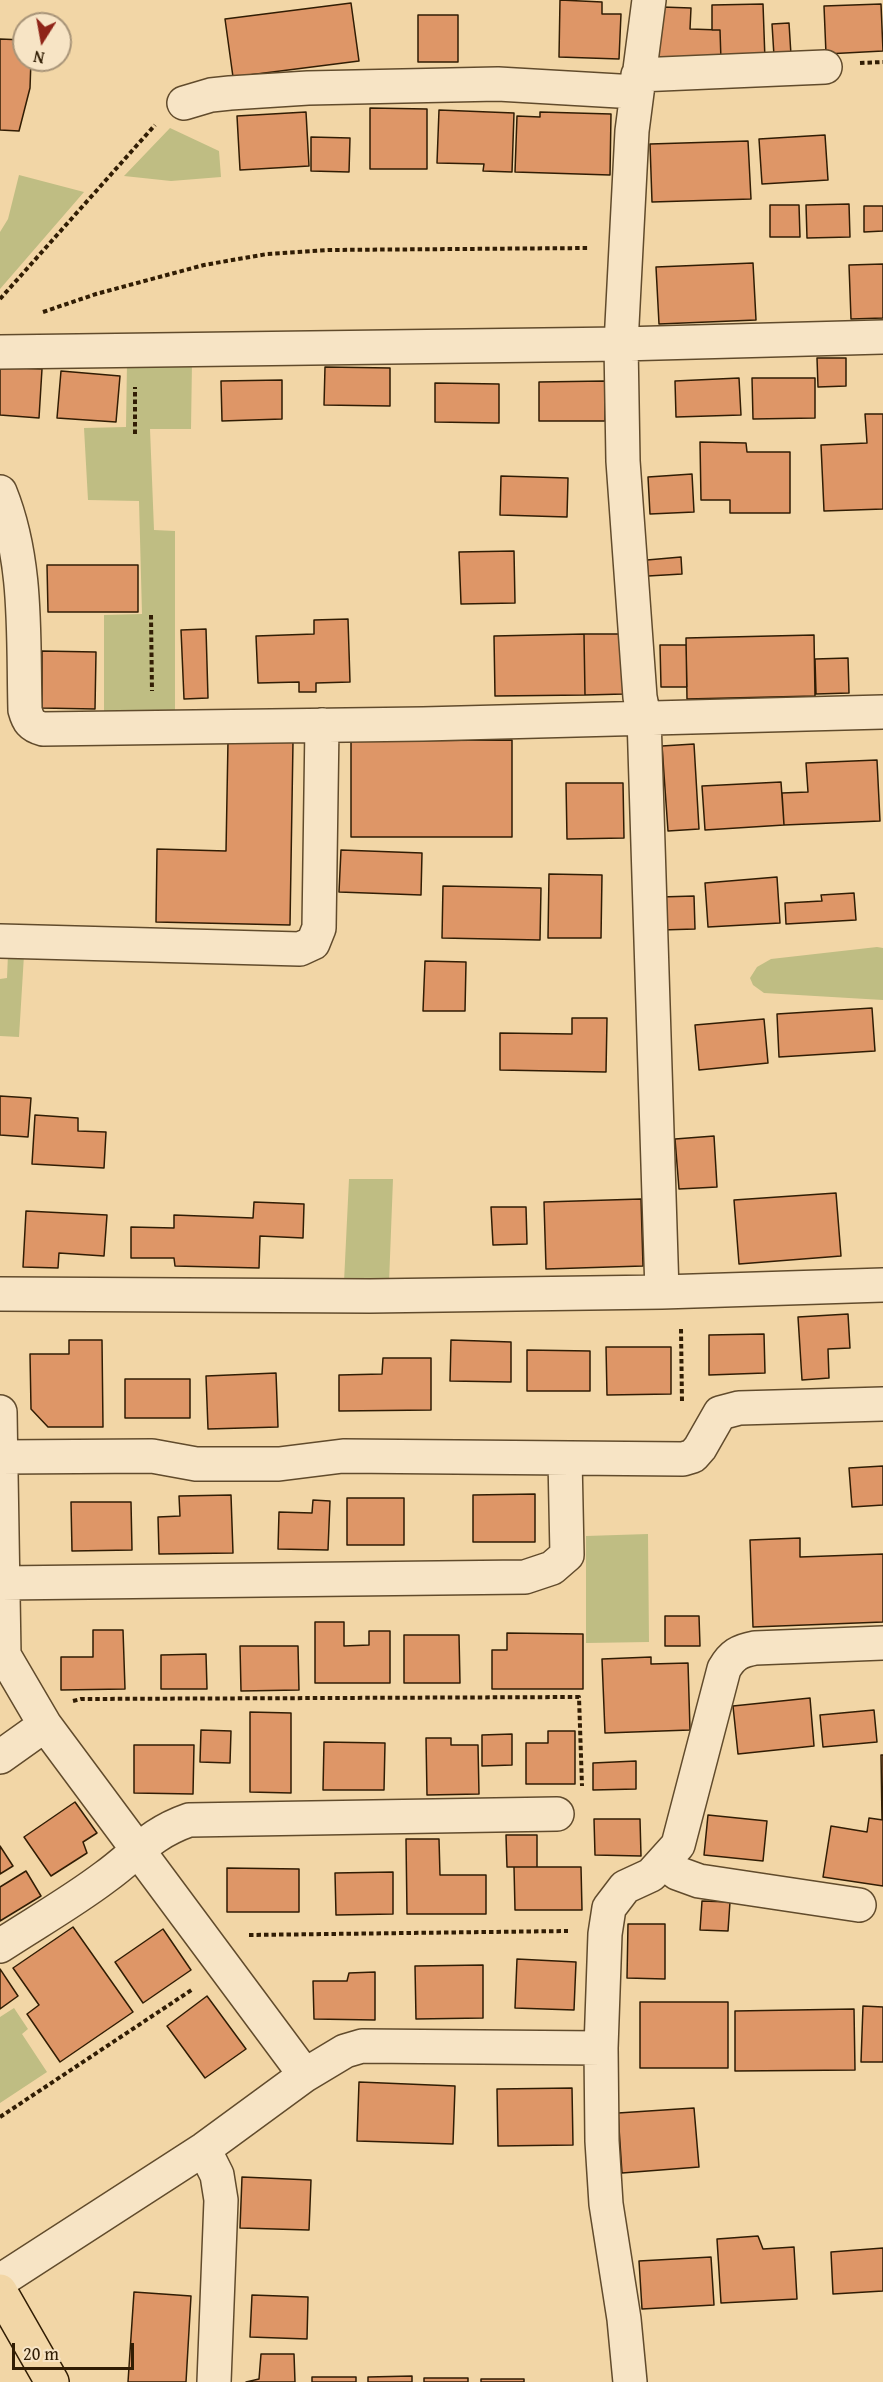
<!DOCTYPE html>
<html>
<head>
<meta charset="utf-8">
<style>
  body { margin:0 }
  #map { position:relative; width:883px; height:2382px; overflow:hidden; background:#f2d6a6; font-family:"Gentium Book Plus",serif }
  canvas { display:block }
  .north { position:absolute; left:12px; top:12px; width:60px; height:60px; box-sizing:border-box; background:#f7e4c5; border:2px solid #a89478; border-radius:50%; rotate:191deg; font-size:16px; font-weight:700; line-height:24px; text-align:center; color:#311d04 }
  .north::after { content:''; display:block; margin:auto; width:21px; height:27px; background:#8f2418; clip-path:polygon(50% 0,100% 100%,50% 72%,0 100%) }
  .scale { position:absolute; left:12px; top:2343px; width:122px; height:27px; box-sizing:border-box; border:3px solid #311d04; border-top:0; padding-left:8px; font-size:18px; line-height:21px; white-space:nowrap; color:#311d04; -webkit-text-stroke:4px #f7e4c5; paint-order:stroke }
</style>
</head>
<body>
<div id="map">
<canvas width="883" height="2382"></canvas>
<div class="north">N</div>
<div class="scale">20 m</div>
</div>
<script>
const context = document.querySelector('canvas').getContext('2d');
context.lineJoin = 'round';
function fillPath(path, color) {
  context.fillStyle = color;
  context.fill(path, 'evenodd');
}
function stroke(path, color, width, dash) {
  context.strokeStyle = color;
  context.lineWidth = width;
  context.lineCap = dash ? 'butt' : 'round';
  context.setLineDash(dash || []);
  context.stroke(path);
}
const green = new Path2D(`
  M170 128 219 151 221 177 171 181 124 176Z
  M19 175 84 192 0 289V232L8 219Z
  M127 362H192L191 429H150L154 530 175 531V712L104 714V615L142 614 139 501 88 500 84 428 126 427Z
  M877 947 883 948V1000L764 993 753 985 750 978 757 967 771 959Z
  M8 954 24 955 19 1037 0 1036V979L7 978Z
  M349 1179H393L389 1283 344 1282Z
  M648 1534 649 1642 586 1643V1536Z
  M14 2008 28 2029 22 2034 47 2072 0 2103V2017Z`);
const building = new Path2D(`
  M560 0 602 2V14H621L619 59 559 57Z
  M351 3 359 61 233 77 225 19Z
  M763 4 765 60 721 61 720 30H712V5Z
  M881 4 883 51 826 54 824 6Z
  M662 7 691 8 690 29 720 30 721 61 655 64Z
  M418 15H458V62H418Z
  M789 23 791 55 774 56 772 24Z
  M0 39 24 40V60H31L30 88 19 131 0 130Z
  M370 108 427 109V169H370Z
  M439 110 514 113 512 172 483 171 484 164 437 163Z
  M306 112 309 166 240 170 237 116Z
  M540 112 611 114 610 175 515 172 517 116 540 117Z
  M825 135 828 180 762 184 759 139Z
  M311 137 350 138 349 172 311 171Z
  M748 141 751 199 652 202 650 144Z
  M849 204 850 237 807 238 806 205Z
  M770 205H799L800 237H770Z
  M864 206H883V231L864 232Z
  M753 263 756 320 659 324 656 267Z
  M883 264V318L851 319 849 265Z
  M817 358H846V386L818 387Z
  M0 367 42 369 39 418 0 415Z
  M325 367 390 368V406L324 405Z
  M61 371 120 376 116 422 57 418Z
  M739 378 741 415 676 417 675 381Z
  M752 378H815V418L753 419Z
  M282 380V419L222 421 221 381Z
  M605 381V421H539V382Z
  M435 383 499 384V423L435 422Z
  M865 414H883V509L824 511 821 445 867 443Z
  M700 442 746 443 747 452H790V513H730V500H701Z
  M692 474 694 512 650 514 648 477Z
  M501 476 568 478 567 517 500 515Z
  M514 551 515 603 461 604 459 552Z
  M681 557 682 574 648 576 647 560Z
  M47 565H138V612H48Z
  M348 619 350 682 316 683V692H299V682L258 683 256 636 314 634V620Z
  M206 629 208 698 184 699 181 630Z
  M584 634 585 695 495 696 494 636Z
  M584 634H622L624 694 585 695Z
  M814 635 815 696 687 699 686 638Z
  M660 645H686L687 687H661Z
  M42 651 96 652 95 709 42 708Z
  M848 658 849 693 816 694 815 659Z
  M512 740V837H351V741Z
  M228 741 293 742 290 925 156 922 157 849 226 851Z
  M694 744 699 829 668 831 662 746Z
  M877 760 880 821 784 825 782 793 808 792 806 763Z
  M781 782 784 825 705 830 702 786Z
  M566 783H623L624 838 567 839Z
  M341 850 422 853 421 895 339 892Z
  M549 874 602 875 601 938H548Z
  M777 877 780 923 708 927 705 883Z
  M443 886 541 888 540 940 442 938Z
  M854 893 856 920 786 924 785 903 822 901 821 895Z
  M694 896 695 929 661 930 660 897Z
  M425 961 466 962 465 1011H423Z
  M872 1008 875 1051 779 1057 777 1014Z
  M572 1018H607L606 1072 500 1070V1033L572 1034Z
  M764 1019 768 1063 699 1070 695 1025Z
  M0 1096 31 1098 28 1137 0 1135Z
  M35 1115 78 1118V1131L106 1132 104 1168 32 1164Z
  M714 1136 717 1187 679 1189 675 1139Z
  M836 1193 841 1256 739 1264 734 1200Z
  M641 1199 643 1266 546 1269 544 1202Z
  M254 1202 304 1204 303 1238 260 1236 259 1268 175 1266 174 1258H131V1227L174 1228V1215L253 1218Z
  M491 1207H526L527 1244 493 1245Z
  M26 1211 107 1215 104 1256 59 1253 58 1268 23 1267Z
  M848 1314 850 1348 828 1349 829 1378 802 1380 798 1317Z
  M764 1334 765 1373 709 1375V1335Z
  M69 1340H102L103 1427H48L31 1409 30 1354H69Z
  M451 1340 511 1342V1382L450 1381Z
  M606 1347H671V1394L607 1395Z
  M527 1350 590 1351V1391H527Z
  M383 1358H431V1410L339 1411V1375L382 1374Z
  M276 1373 278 1427 208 1429 206 1376Z
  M125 1379H190V1418H125Z
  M883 1466V1505L852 1507 849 1468Z
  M535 1494V1542H473V1495Z
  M231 1495 233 1553 159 1554 158 1517 180 1516 179 1496Z
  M347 1498H404V1545H347Z
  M313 1500 330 1501 328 1550 278 1549 279 1512 312 1513Z
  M71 1502H131L132 1550 72 1551Z
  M800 1538V1557L883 1554V1622L753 1627 750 1540Z
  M665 1616H699L700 1646H665Z
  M315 1622H344V1646L369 1645V1631H390V1683H315Z
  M93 1630H123L125 1689 61 1690V1657H93Z
  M507 1633 583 1634V1689H492V1650H507Z
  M404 1635H459L460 1683H404Z
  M240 1646H298L299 1690 241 1691Z
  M206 1654 207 1689H161V1655Z
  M651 1657V1664L688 1663 690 1730 605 1733 602 1659Z
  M810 1698 814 1746 738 1754 733 1706Z
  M874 1710 877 1742 823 1747 820 1715Z
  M250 1712 291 1713V1793L250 1792Z
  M201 1730 231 1731 230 1763 200 1762Z
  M548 1731H575V1784H526V1743H548Z
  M512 1734V1765L482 1766V1735Z
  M426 1738H451V1745H478L479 1794 427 1795Z
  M324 1742 385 1743 384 1790H323Z
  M134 1745H194L193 1794 134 1793Z
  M881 1755H883V1820H882Z
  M636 1761V1789L593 1790V1763Z
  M75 1802 97 1833 83 1842 87 1853 51 1876 24 1837Z
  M708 1815 767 1821 763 1861 704 1855Z
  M869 1818 883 1820V1886L823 1877 831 1826 867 1832Z
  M594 1819H640L641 1856 595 1855Z
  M506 1835H537V1867H507Z
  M406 1839H439L440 1875H486V1914H407Z
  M0 1846 13 1866 0 1874Z
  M514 1867H581L582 1910H515Z
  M227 1868 299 1869V1912H227Z
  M26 1871 41 1896 0 1921V1887Z
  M393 1872V1914L336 1915 335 1873Z
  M702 1901 730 1902 728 1931 700 1930Z
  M628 1924H665V1979L627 1978Z
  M73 1927 133 2012 60 2062 27 2014 39 2005 13 1968Z
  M163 1929 191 1970 143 2003 115 1962Z
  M517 1959 576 1962 574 2010 515 2008Z
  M483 1965V2018L416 2019 415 1966Z
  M0 1969 18 1996 0 2009Z
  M375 1972V2020L314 2019 313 1981H347L349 1973Z
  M207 1996 246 2049 205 2078 167 2026Z
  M640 2002H728V2068H640Z
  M863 2006 883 2007V2062H861Z
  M854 2009 855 2070 735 2071V2011Z
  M359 2082 455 2086 453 2144 357 2141Z
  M572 2088 573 2145 498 2146 497 2089Z
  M694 2108 699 2167 622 2173 618 2113Z
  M242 2177 311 2180 309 2230 240 2228Z
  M758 2236 763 2249 794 2247 797 2299 721 2303 717 2239Z
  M883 2248V2291L833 2294 831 2252Z
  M711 2257 714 2305 642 2309 639 2261Z
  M134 2292 191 2296 186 2382H128Z
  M252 2295 308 2297 307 2339 250 2337Z
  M261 2354H294L295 2382H246L259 2379Z
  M412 2376V2382H368V2377Z
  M312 2377H356V2382H312Z
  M424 2378H468V2382H424Z
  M481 2379H524V2382H481Z`);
const path = new Path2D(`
  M860 63 883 62
  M0 299 155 125
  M43 312 96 294 204 265 267 254 328 250 589 248
  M135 434V387
  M151 615 152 691
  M681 1329 682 1402
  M73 1701 81 1699 579 1697 582 1786
  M249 1935 568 1931
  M0 2117 193 1989`);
const minor = new Path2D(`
  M649 0 632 131 621 344 623 461 640 697 644 717 662 1292
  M638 75 825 67
  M184 103 211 95 230 93 308 88 498 84 636 92
  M0 352 621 344 883 337
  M0 492C28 561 23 637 25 710 28 721 31 726 43 729L423 724 883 712
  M0 941 300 949 313 943 319 928 322 725
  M0 1294 370 1296 662 1292 883 1285
  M0 1412 4 1655 45 1725 305 2075
  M1 1457 152 1456 196 1464H279L343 1456 683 1459 693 1456 700 1448 720 1413 739 1408 883 1404
  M2 1583 525 1577 552 1568 567 1555 565 1458
  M0 1757 45 1725
  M664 1863 677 1873 699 1881 859 1905
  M0 1946C35 1923 72 1902 105 1877 137 1854 149 1834 189 1820L557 1814
  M204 2149 217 2175 221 2200 214 2382
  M0 2281 204 2149 305 2075 345 2051 362 2046 601 2048
  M630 2382 624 2319 606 2204 602 2141 601 2048 605 1934 609 1908 625 1887 651 1875 678 1845 724 1669C732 1655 739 1651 755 1648L883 1643`);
const major = new Path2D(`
  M0 2291 52 2382`);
fillPath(green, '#bfbd83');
fillPath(building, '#de9667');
stroke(building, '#311d04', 1.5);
stroke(minor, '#614b2c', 36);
stroke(major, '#311d04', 36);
stroke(path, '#311d04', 4, [4.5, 3]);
stroke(minor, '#f7e4c5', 33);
stroke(major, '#f2d6a6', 33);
</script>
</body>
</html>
